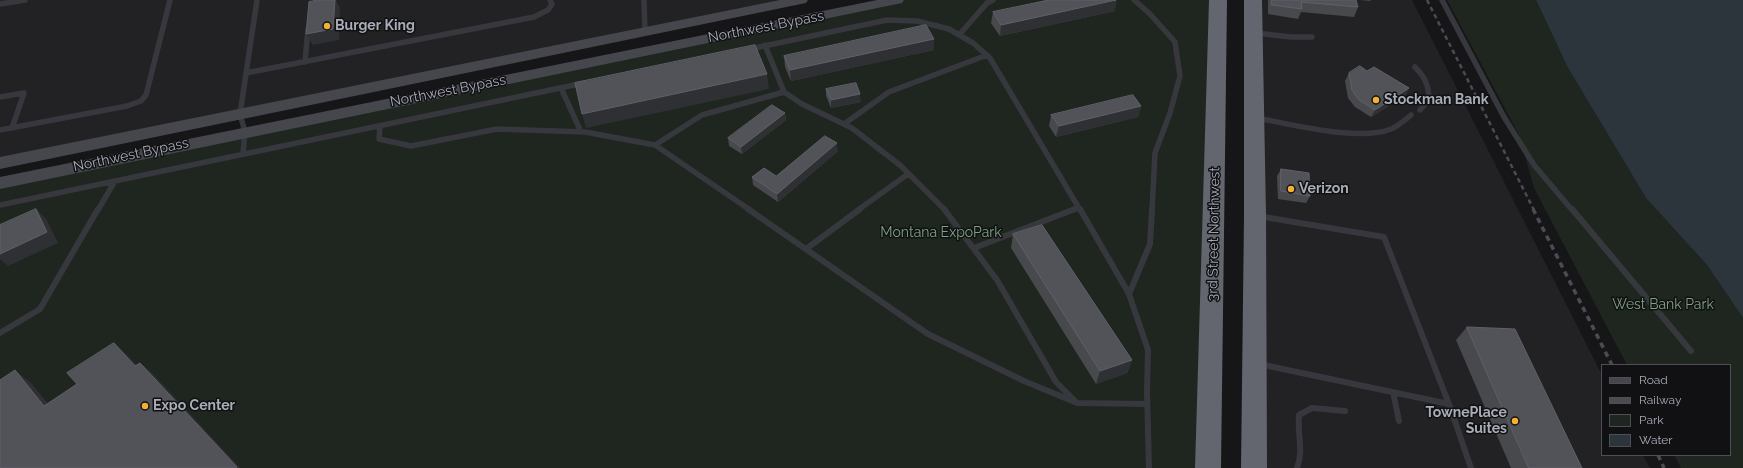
<!DOCTYPE html>
<html>
<head>
<meta charset="utf-8">
<style>
  body { margin:0 }
  #map { position:relative; width:1743px; height:468px; overflow:hidden; background:#161618; font-family:Raleway,sans-serif }
  canvas { display:block }
  .legend { position:absolute; left:1601px; top:364px; width:130px; height:92px; box-sizing:border-box; background:#111113; border:1px solid #4d4f55; margin:0; padding:5px 7px; list-style:none; font-size:12px; color:#a8adb8 }
  .legend li { display:flex; align-items:center; gap:8px; height:20px }
  .legend b { width:20px; border:1px solid #4d4f55 }
</style>
</head>
<body>
<div id="map">
<canvas width="1743" height="468"></canvas>
<ul class="legend">
<li><b style="height:5px;background:#45474d"></b>Road</li>
<li><b style="height:5px;background:#4a4c52"></b>Railway</li>
<li><b style="height:11px;background:#1e261f"></b>Park</li>
<li><b style="height:11px;background:#2c353c"></b>Water</li>
</ul>
</div>
<script>
const context = document.querySelector('canvas').getContext('2d');
context.lineJoin = 'round';
function fillPath(path, color) {
  context.fillStyle = color;
  context.fill(path, 'evenodd');
}
function stroke(path, color, width, dash) {
  context.strokeStyle = color;
  context.lineWidth = width;
  context.lineCap = dash ? 'butt' : 'round';
  context.setLineDash(dash || []);
  context.stroke(path);
}
function write(font, color, halo, rows, align = 'center') {
  context.font = font + ' Raleway,sans-serif';
  context.lineWidth = 3;
  context.setLineDash([]);
  context.textBaseline = 'middle';
  context.strokeStyle = halo;
  context.fillStyle = color;
  for (const [text, x, y, turn = 0] of rows) {
    context.save();
    context.translate(x, y);
    context.rotate((+turn || 0) * Math.PI / 180);
    context.textAlign = isNaN(turn) ? turn : align;
    if (halo) context.strokeText(text, 0, 0);
    context.fillText(text, 0, 0);
    context.restore();
  }
}
const built = new Path2D(`
  M0 0H801L0 164Z
  M1253 0H1412L1602 375V455H1643L1650 468H1254Z`);
const green = new Path2D(`
  M897 0H1217L1208 468H0V183Z
  M1447 0H1536L1568 68 1646 198 1707 265 1743 318V468H1681L1674 455H1730V365H1627L1534 188 1519 135Z`);
const water = new Path2D(`
  M1536 0H1743V318L1707 265 1646 198 1568 68Z`);
const laneFar1 = new Path2D(`
  M644 0 645 32
  M1134 0 1150 14 1175 42 1180 76 1170 113 1155 153 1152 210
  M1442 0 1504 117 1534 165 1572 210
  M0 4 25 0
  M1256 33 1291 37H1312
  M959 35 987 3 993 0
  M765 45 784 92 802 104 852 128 901 166 945 210
  M750 49 887 20 917 21 949 29 973 43 990 58 1080 210
  M305 62 308 29
  M1415 67C1425 77 1429 86 1429 100L1420 110
  M246 73 534 17 548 10 552 4 550 0
  M561 88 581 132
  M0 97 24 93 12 128
  M1257 118C1291 124 1359 142 1391 129 1398 126 1405 120 1411 115
  M844 124 889 92 987 55
  M380 126 379 139 411 146 497 129 585 132 655 145 750 210
  M0 130 127 106 141 101 146 95 170 0
  M655 145 702 115 784 92
  M243 154 245 132 240 114 257 0
  M0 205 584 83
  M98 210 115 181
  M858 210 908 174
  M1073 210 1079 208`);
const lane = new Path2D(`
  M748 209 928 334 1024 381 1077 403
  M944 209 997 280 1056 382 1077 403 1147 404
  M1080 209 1129 294 1148 350 1147 392 1149 468
  M1572 209 1691 351
  M1258 216 1384 237 1449 404 1471 468
  M974 248 1075 209
  M806 249 860 209
  M1129 294 1150 244 1152 209
  M0 333 40 309 98 209
  M1259 364 1449 404
  M1393 392 1399 421
  M1297 468C1304 451 1297 433 1299 415L1312 408 1345 411`);
const secondary = new Path2D(`
  M780 0H808L806 3 801 4 0 169V157Z
  M877 0H904L902 3 897 4 0 189V177Z`);
const highway = new Path2D(`
  M1209 0H1227L1221 468H1195Z
  M1244 0H1262L1266 215 1267 468H1241L1244 215Z`);
const railFar1 = new Path2D(`
  M1427 0 1534 210`);
const rail = new Path2D(`
  M1533 209 1612 365
  M1658 455 1664 468`);
const wall = new Path2D(`
  M1268 0H1356L1358 7 1354 17 1301 12 1298 19 1268 14Z
  M1360 0H1371L1370 1Z
  M1115 11 1000 36 991 23 993 12Z
  M934 39V50L791 81 785 67 784 56Z
  M1367 71 1409 88 1405 96 1371 117 1355 107 1348 98 1345 81 1349 73Z
  M826 89 861 102 831 108 826 96Z
  M1141 106 1138 117 1056 137 1049 126 1051 115Z
  M785 113 786 120 742 154 729 146 728 138Z
  M838 151 778 202 753 185 752 177 776 176Z
  M1281 169 1310 196 1306 203 1278 199 1277 176Z
  M1013 234 1132 360 1127 373 1096 384 1011 248Z
  M1467 327 1582 468H1511L1456 340Z`);
const shadedWall = new Path2D(`
  M335 0H336L340 8 339 40 313 45 306 34Z
  M1117 0 1115 11 1000 36 1001 25Z
  M934 39V50L791 81 790 70Z
  M767 74 769 89 586 128 582 114Z
  M1409 88 1405 96 1371 117 1375 110Z
  M860 94 861 102 831 108V100Z
  M1141 106 1138 117 1056 137 1059 126Z
  M785 113 786 120 742 154 741 147Z
  M837 143 838 151 778 202 777 194Z
  M36 209 47 220 58 243 8 266 0 259V254Z
  M114 343 128 356 149 378 135 366Z
  M1132 360 1127 373 1096 384 1100 371Z
  M140 363 154 375 240 468H235Z
  M15 370 31 383 60 418 44 406Z`);
const building = new Path2D(`
  M318 0H335L333 29 306 34 309 2Z
  M1049 0H1116L1001 25 993 12Z
  M1272 0H1356L1358 7 1301 2 1302 9 1272 5Z
  M926 25 934 39 790 70 784 56Z
  M755 45 767 74 582 114 575 83Z
  M1360 66 1367 71 1374 67 1409 88 1375 110 1359 100 1352 90 1349 73Z
  M856 83 860 94 831 100 826 89Z
  M1133 95 1141 106 1059 126 1051 115Z
  M772 105 785 113 741 147 728 138Z
  M825 136 837 143 777 194 752 177 764 168 776 176Z
  M1281 169 1309 173 1310 196 1281 191Z
  M36 209 47 232 0 254V225Z
  M1042 225 1132 360 1100 371 1013 234Z
  M1467 327 1515 329 1582 468H1529Z
  M114 343 135 366 140 363 237 467 235 468H0V380L15 370 44 406 77 384 67 373Z`);
const markers = [
  [327,26,4,"#f2b134"],
  [1376,100,4,"#f2b134"],
  [1291,189,4,"#f2b134"],
  [145,406,4,"#f2b134"],
  [1515,421,4,"#f2b134"]
];
const poiNames = [
  ["Burger King",335,26],
  ["Stockman Bank",1384,100],
  ["Verizon",1299,189],
  ["Expo Center",153,406],
  ["TownePlace",1507,413,"right"],
  ["Suites",1507,429,"right"]
];
const streetNames = [
  ["Northwest Bypass",766,27,-11],
  ["Northwest Bypass",448,91,-11],
  ["Northwest Bypass",131,155,-12],
  ["3rd Street Northwest",1214,234,-89]
];
const parkNames = [
  ["Montana ExpoPark",941,233],
  ["West Bank Park",1663,305]
];
fillPath(built, '#222225');
fillPath(green, '#1e261f');
fillPath(water, '#2c353c');
stroke(laneFar1, '#37383d', 5.5);
stroke(lane, '#37383d', 6);
fillPath(secondary, '#45474d');
fillPath(highway, '#63666e');
stroke(railFar1, '#4a4c52', 2.5, [4.5, 3.5]);
stroke(rail, '#4a4c52', 3.5, [5.5, 4.5]);
fillPath(wall, '#47494d');
fillPath(shadedWall, '#2f3033');
fillPath(building, '#525359');
stroke(building, '#5f6168', 1);
for (const [x, y, r, color] of markers) {
  const dot = new Path2D();
  dot.arc(x, y, r, 0, 2 * Math.PI);
  context.fillStyle = color;
  context.fill(dot);
  stroke(dot, '#111113', 1.5);
}
write('bold 14px', '#a8adb8', '#111113', poiNames, 'left');
write('14px', '#a8adb8', '#111113', streetNames);
write('14px', '#7fa381', '#111113', parkNames);
</script>
</body>
</html>
